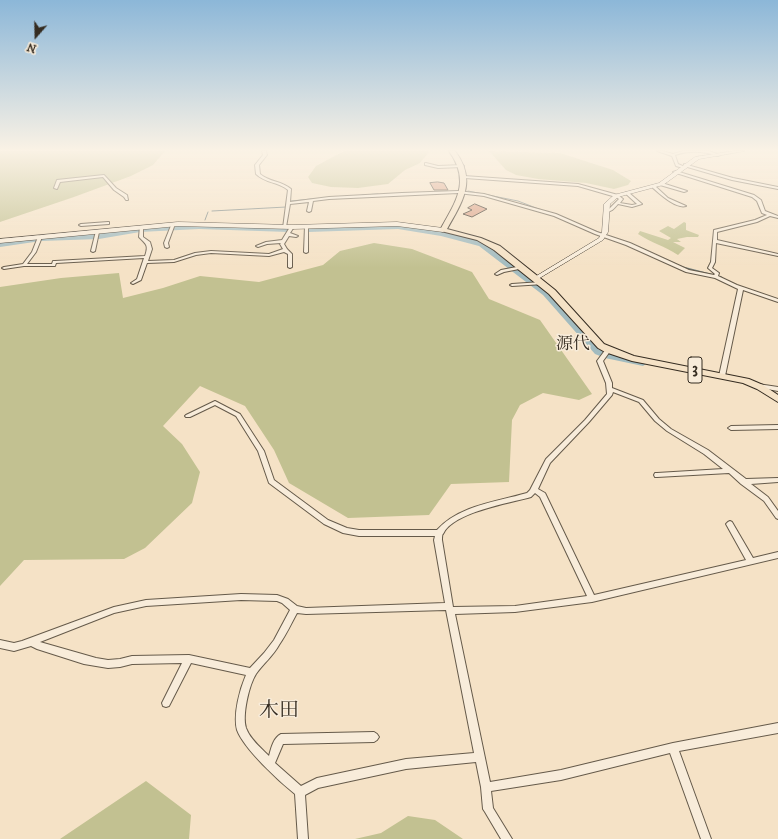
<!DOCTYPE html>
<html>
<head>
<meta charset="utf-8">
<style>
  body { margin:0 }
  #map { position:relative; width:778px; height:839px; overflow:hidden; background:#f5e2c6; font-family:"IM FELL DW Pica",serif }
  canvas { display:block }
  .north { position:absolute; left:16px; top:16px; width:40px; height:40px; -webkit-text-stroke:3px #f8ecda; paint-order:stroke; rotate:200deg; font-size:11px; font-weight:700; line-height:16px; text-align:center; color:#352c21 }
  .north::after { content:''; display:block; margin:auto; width:14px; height:18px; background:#352c21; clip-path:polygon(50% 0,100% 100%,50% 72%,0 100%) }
</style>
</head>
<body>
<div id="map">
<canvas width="778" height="839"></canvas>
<div class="north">N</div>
</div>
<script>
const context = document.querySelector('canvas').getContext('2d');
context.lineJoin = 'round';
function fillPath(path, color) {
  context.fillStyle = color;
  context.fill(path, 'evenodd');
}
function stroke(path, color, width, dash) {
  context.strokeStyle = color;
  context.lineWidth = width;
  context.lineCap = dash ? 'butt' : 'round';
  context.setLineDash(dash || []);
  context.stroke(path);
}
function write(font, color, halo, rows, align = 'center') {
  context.font = font + ' "IM FELL DW Pica","Noto Serif JP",serif';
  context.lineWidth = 3;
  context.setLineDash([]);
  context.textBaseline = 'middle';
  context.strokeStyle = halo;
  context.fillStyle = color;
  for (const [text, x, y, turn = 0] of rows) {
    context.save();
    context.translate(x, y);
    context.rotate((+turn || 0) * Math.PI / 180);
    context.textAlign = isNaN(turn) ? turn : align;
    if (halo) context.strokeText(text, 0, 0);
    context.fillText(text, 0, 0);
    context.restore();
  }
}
const green = new Path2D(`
  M0 151H165L153 165 131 176 74 197 0 222Z
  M344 151H428L429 152 420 163 405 170 388 184 358 188 331 187 312 183 308 177 316 166Z
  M489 151 560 153 613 170 631 181 628 185 614 189 586 183 538 179 516 175 506 170Z
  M684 222 686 223V230L699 235 698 237H687L677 239 681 242H673L685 248 678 255C665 246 651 243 638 234L640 231 668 240 671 238 659 231 668 226 674 229Z
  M374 243 412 249 472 272 489 299 540 320 592 394 579 400 543 393 520 405 512 420 509 482 451 484 429 515 348 518 289 483 274 450 245 406 200 386 163 426 182 444 200 472 192 503 145 548 124 559 24 560 0 586V287L61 278 119 273 123 298 163 288 200 276 259 282 323 265 340 251Z
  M146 781 191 815 189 839H60Z
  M408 816 435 820 463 839H355L381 833Z`);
const streamFar1 = new Path2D(`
  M468 191 518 201 598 232
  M432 192 458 191
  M362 195 378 194
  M291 201 312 199
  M212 211 286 207V204
  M205 220 208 212`);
const stream = new Path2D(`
  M638 247 682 267 721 277`);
const river = new Path2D(`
  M199 223 289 226 293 229 289 232 199 229 140 232 99 239 41 241 0 247V241L42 236 97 234 138 227Z
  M398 223 442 230 485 242 551 291 605 352 643 358 649 362 643 366 605 358 595 354 543 295 479 246 441 236 398 229 308 232 304 229 308 226Z`);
const building = new Path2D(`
  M438 182 444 183 448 190H434L430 183Z
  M475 204 487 209 472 217 463 214 472 210 468 208Z`);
const minor = new Path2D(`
  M262 151H266L267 155 259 165 260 174C269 182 282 181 291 189L290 202 329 197 402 193 458 191 484 194 556 214 597 232 630 243 689 270 714 275 715 274 708 268 711 262 714 230 755 220 767 215 762 213 757 201 752 197 673 172 676 171 754 195 761 200 765 211 778 216V218L770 216 757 222 717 232V240L778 254V256L716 243 715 262 712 268 719 273 718 276 737 285 778 299V302L743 290 725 376 722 378 720 377 719 376 738 289 715 278 686 272 626 245 595 234 554 216 484 196 458 193 329 199 313 201 311 211 309 212 307 211 309 202 290 204 286 227 283 228 288 190C279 182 265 183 256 174L255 165 263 155Z
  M657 151H663L673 154 683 151H709L720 155 718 156C704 151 689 150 675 155L678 164 685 167 683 168 676 166 672 156Z
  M426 163 438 166 462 165 464 166 462 167 438 168 425 165V163Z
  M684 164 733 178 778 187V189L732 180 684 166Z
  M104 175 116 188 127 195 128 200H126L124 197 114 190 103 177 60 182 57 189 54 188 57 180Z
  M464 176 578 184 618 195 623 199 620 203 632 205 637 204 625 193 628 192 642 204 632 207 618 204C614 209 611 212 605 212V210L609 209 619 199 616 197 578 186 465 178 463 177Z
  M660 183H662L687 191 684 192 660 185Z
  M653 186H655L668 198 686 206C676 209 660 194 653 188Z
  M108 222H109V224L81 226 79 225 81 224Z
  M172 223 175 224 168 243 169 247 167 248 165 247 164 243Z
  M140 226 143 227V237L150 242 152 249 148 261 174 260 195 253 211 251 269 254 283 249 280 244 281 243 267 244 258 247 256 246 266 242 282 240 290 227 292 226 294 227 290 233 298 236 296 237 289 236 284 244 287 249 292 254V267L290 268 288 267V254L284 252 269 256 211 253 196 255 174 262 147 263 141 280 133 284 131 283 137 279 144 258 56 263 55 266H24L4 269 2 268 4 267 23 264 32 252 38 237 40 236 42 237 36 252 27 264H52L53 261H55L145 256C149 245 146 244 139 237Z
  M305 226 308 227V252L306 253 304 252Z
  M96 231 99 232 95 251 93 252 91 251Z
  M522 266H524V268L504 272 497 275 495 274 501 270Z
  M542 282 544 283V284L512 286 510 285 512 284Z
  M608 348 611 350 603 361 612 383V388L643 400 659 419 671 429 708 450 746 479 778 478V482L751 484 768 497 778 511V519L776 518 764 501 741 484 729 473 657 477H655L654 475 655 473H657L723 469 704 454 667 431 655 421 639 402 613 392 612 395 589 422 550 463 538 489 545 493 546 495 594 595 746 560 726 524 728 522 730 521 732 522 753 558 778 552V558L592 602 515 612 455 614 490 782 561 770 673 743 778 723V733L679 751 711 839H701L670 753 561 780 491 791 493 808 512 839H501L485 812 483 809 481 787 476 762 406 769 318 788 305 795 308 839H298L295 794C279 781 244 749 237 730 233 714 240 689 246 675L191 663 169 706 166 707 163 706 162 703 182 663 132 664 120 667 108 668 84 664 37 649 31 646 14 651 0 648V640L14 643 22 641 114 607 146 600 241 594 277 595 288 599 297 606 306 608 445 603 434 540 435 536H359L343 533 324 524 269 483 258 451 236 416 215 405 190 417H186L185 416 186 415 215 401 240 414 264 451 274 480 328 520 347 528 359 530H437C460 505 496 502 527 493L530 490 546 459 585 420 607 394 606 383 597 361 606 349ZM535 493 540 497 587 596 515 606 453 607 442 540C442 539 442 534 443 534 453 512 510 503 531 497ZM241 600 277 601 282 603 290 610 274 640 264 653 250 668 189 655 132 656 120 659 108 660 96 658 40 642 114 613 146 606ZM446 610 474 753 406 759 317 778 301 786 275 763 283 744 374 742 377 740 379 737 377 734 374 732 281 734C273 738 271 749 269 756 261 748 250 739 246 728 242 715 249 685 256 674 263 664 273 656 279 645 286 635 291 624 297 613L306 614Z
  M758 384 778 387V391L756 387 755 386Z
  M778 425V429L731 430 728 428 731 426Z`);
const secondary = new Path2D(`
  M733 151H745L699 159 663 185 618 197 610 204 608 232 603 240 538 279 536 280 533 278 599 238 602 232 604 204 614 195 659 183 695 157Z
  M178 222 292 225 397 222 443 228 446 230 443 232 397 226 292 229 178 226 0 243V239Z`);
const primary = new Path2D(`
  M449 151H455C477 180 463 201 447 229L481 238 500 246 555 290 604 344 634 356 749 379 763 385 778 395V402L757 389 743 383 632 361 605 352 598 348 549 294 494 250 477 240 441 231 440 230C456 201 471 182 449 151Z`);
const shields = [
  [695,370,14]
];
const shieldNames = [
  ["3",695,370]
];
const neighbourhoodNames = [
  ["源代",573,345]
];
const nearNeighbourhoodnames = [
  ["木田",279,712]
];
fillPath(green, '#c2c191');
stroke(streamFar1, '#768280', 1);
stroke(stream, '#768280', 1.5);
fillPath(river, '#a2bbbf');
fillPath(building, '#da9d82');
stroke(building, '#352c21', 1);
stroke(minor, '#655a4a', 2);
stroke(secondary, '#352c21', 1);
stroke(primary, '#352c21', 2);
fillPath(minor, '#f8ecda');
fillPath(secondary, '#f8ecda');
fillPath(primary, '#f5e2c6');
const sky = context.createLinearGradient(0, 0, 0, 268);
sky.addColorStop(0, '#8cb7d8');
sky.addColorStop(0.56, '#faf2e5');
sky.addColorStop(1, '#faf2e500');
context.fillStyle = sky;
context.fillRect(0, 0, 778, 268);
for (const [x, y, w] of shields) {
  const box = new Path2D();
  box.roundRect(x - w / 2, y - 13, w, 26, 3);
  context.fillStyle = '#f8ecda';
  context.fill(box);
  stroke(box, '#352c21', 1);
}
write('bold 15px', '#352c21', null, shieldNames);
write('17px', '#352c21', '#f8ecda', neighbourhoodNames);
write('20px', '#352c21', '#f8ecda', nearNeighbourhoodnames);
</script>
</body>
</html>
